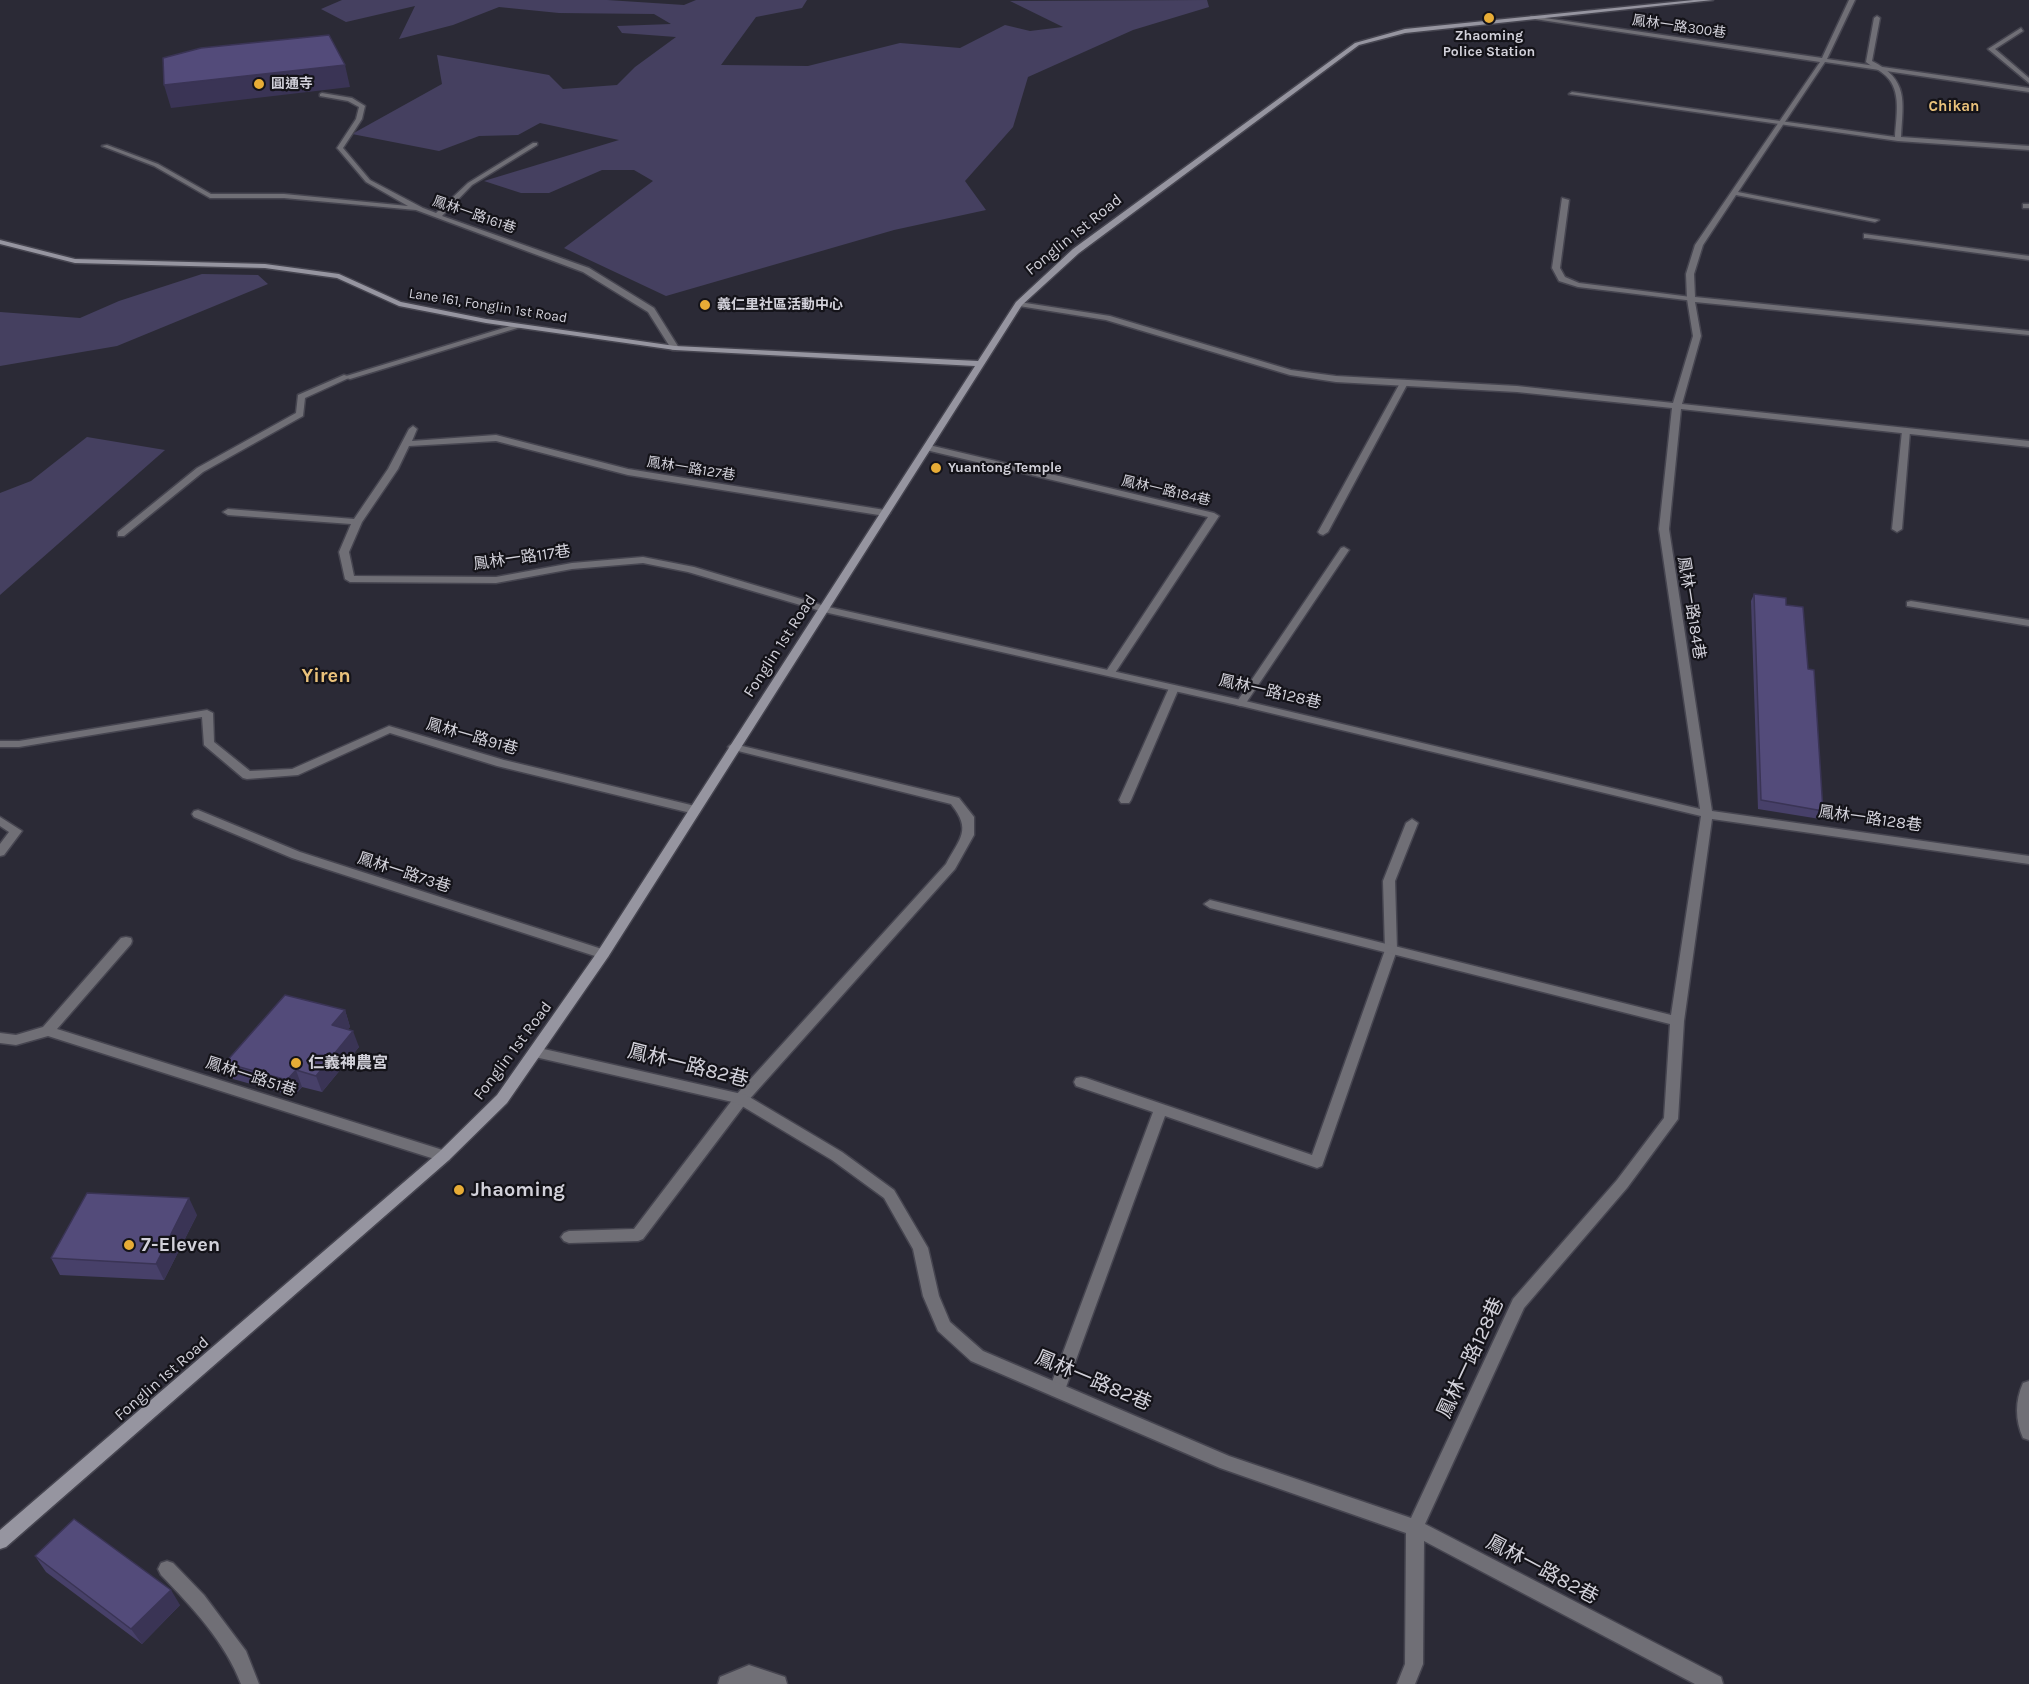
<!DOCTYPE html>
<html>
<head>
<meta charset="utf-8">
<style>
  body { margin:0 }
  canvas { display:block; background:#2b2a36 }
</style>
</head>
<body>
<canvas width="2029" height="1684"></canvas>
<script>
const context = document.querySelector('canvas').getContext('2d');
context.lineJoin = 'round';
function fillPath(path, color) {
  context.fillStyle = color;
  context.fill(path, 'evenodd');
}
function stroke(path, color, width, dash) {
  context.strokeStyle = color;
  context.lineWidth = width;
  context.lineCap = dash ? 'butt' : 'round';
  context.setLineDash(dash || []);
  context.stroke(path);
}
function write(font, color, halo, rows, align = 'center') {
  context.font = font + ' Karla,"Noto Sans TC",sans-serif';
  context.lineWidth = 4.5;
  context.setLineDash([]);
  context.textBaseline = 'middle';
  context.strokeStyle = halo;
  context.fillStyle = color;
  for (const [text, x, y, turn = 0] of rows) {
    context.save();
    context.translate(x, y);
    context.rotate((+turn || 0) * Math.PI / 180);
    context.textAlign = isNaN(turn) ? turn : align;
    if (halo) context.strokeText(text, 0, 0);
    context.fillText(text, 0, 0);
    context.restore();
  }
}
const green = new Path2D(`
  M342 0H607L684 5 696 0H807L802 8 756 17 721 65 808 66 900 43 960 48 1005 25 1030 31 1063 27 1010 1 1207 0 1209 7 1133 30 1028 77 1013 127 965 181 986 210 894 230 666 296 564 248 653 181 634 170H602L549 193H521L484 181 619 140 540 123 518 135 479 136 439 151 352 134 442 84 437 55 549 75 563 89 617 85 635 67 676 37 622 33 617 26 671 24 654 14 559 13 499 7 453 25 399 39 415 6 346 22 321 9Z
  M202 274 258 275 268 284 117 346 0 366V312L80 318 119 301Z
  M87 437 165 450 0 595V493L31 481Z`);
const lane = new Path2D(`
  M1877 16 1880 18 1872 61C1909 80 1903 101 1901 137L2029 146V150L1898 141 1569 94 1572 92 1895 137C1896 117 1902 91 1886 76 1880 70 1872 67 1866 62L1874 18Z
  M2021 28 2023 31 1995 49 2029 78V83L1988 49Z
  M322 93 352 98 365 106 362 119 343 148 370 180 423 208 436 213 468 183 533 143H537V145L472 185 442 216 589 268 654 308 679 348 678 350H672L648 312 583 272 416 210 284 198H210L154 166 102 146 107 145 158 164 211 194H284L408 206 366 182 338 149 337 148 356 119 359 107 348 101 320 96V94Z
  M1562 198 1569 200 1560 268 1565 277 1579 283 1691 297H1694V301L1578 287 1559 281 1552 268Z
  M2023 204H2029V208H2023Z
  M1864 234 2029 256V260L1867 238H1864Z
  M344 375 351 377 305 398 303 416 203 472 124 536H118V532L197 468 296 413 298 395Z
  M1404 380 1408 383 1328 532 1323 535 1320 534 1318 532 1400 383Z
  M413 426 417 429 412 441 496 435 628 469 885 510 890 513 885 516 628 475 496 441 409 446 398 469 362 522 349 552 354 576 496 577 572 563 643 557 694 567 828 607V611L824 612 688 572 643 563 572 569 496 583 350 582 345 579 339 552 351 524 228 515 223 512 228 509 354 519 388 469 409 429Z
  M1906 428 1910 431 1902 529 1897 532 1892 529 1902 431Z
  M929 445 1214 513 1219 516 1115 673 1110 676 1105 673 1208 517 926 450 925 448Z
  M1344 547 1349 550 1246 703 1241 706 1237 705 1236 703 1341 548Z
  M1911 601 2029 620V626L1907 606V602Z
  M1174 685 1179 688 1131 800 1129 803H1121L1119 800 1169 688Z
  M207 710 213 713 214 742 250 771 292 769 389 726 504 760 695 806 701 810 695 814 497 766 390 733 298 775 247 779 243 778 204 745 202 717 19 747H0V741H19Z
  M734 744 959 798 974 817V835L955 869 746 1103 643 1239 638 1241 569 1243 564 1241 561 1237 564 1233 569 1231 634 1229 736 1095 946 864C960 838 972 830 951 804L730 749 728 747 730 745Z
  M198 810 300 852 608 951 609 954 608 957H598L292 858 194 817 192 814 194 811Z
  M0 817 22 831 4 855 0 856V844L9 832 0 826Z
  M1412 819 1418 823 1395 881 1397 950 1322 1166 1317 1168 1165 1116 1065 1390 1063 1395 1057 1397 1051 1395 1049 1390 1153 1112 1076 1086 1074 1082 1076 1078 1081 1077 1086 1078 1312 1155 1385 950 1383 881 1406 823Z
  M126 937 131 938 132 941 131 944 57 1029 449 1152 451 1156 449 1160 444 1162 48 1036 16 1045 0 1043V1033L16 1035 43 1027 121 938Z
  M2029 1381V1440L2023 1438C2015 1420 2015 1401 2023 1383Z
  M167 1561 173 1563 204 1595 246 1651 259 1684H241C225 1642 192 1607 161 1575L158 1569 161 1563Z
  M749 1665 785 1677 787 1684H718L720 1677Z`);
const street = new Path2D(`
  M1849 0H1855L1827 59 2029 88V92L1825 62 1738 192 1879 220 1875 222 1736 195 1703 245 1694 274 1695 297 2029 331V335L1695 302 1701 336 1682 404 2029 441V447L1681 409 1669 529 1712 811 2029 856V864L1712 819 1684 1021 1678 1119 1627 1188 1524 1308 1425 1524 1721 1677 1723 1684H1695L1424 1541 1423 1664 1415 1684H1397L1405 1664 1406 1533 1220 1468 971 1361 938 1331 923 1296 913 1249 884 1198 832 1160 737 1103 535 1057 530 1056 528 1052 530 1048 535 1047 746 1095 842 1152 894 1190 928 1248 939 1296 950 1322 983 1351 1229 1456 1411 1518 1513 1299 1617 1180 1664 1118 1670 1024 1210 908 1204 904 1210 900 1671 1015 1701 816 1241 706 824 612 819 609 824 606 1241 700 1700 809 1659 529 1672 408 1517 392 1336 382 1290 375 1106 320 1019 306 1015 304 1019 302 1110 316 1291 370 1336 376 1517 386 1673 403 1693 336 1687 299 1686 274 1695 245 1820 62 1528 18 1531 16 1822 58Z
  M517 324 524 326 350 379 343 377Z`);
const secondary = new Path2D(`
  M1694 0H1713L1405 33 1359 45 1079 253 1022 305 608 957 507 1103 449 1160 6 1547 0 1549V1530L439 1152 497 1095 598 951 975 366 675 350 486 323 399 306 337 278 265 268 75 263 0 244V240L75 259 265 264 339 274 401 302 486 319 675 346 978 361 1016 302 1073 249 1355 43 1405 29Z`);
const wall = new Path2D(`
  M1754 594 1786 605 1808 669 1823 811 1820 819 1758 809 1751 601Z
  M345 1010 350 1027 348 1029 359 1047 322 1092 302 1087 294 1096 233 1079 225 1063Z
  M197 1215 164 1280 60 1275 51 1258Z
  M35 1556 180 1605 142 1644 46 1572Z`);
const shadedWall = new Path2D(`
  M345 65 350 87 171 108 164 85Z
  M345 1010 350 1027 338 1042 332 1025Z
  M353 1031 359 1047 322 1092 316 1076Z
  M296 1070 302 1087 294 1096 287 1080Z
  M189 1198 197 1215 164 1280 156 1264Z
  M171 1590 180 1605 142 1644 131 1629Z`);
const building = new Path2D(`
  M329 35 345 65 164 85 163 58 201 48Z
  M1754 594 1786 598V605L1803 607 1808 669 1814 670 1823 811 1761 800Z
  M285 995 345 1010 332 1025 353 1031 316 1076 296 1070 287 1080 225 1063Z
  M87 1193 189 1198 156 1264 51 1258Z
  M74 1519 171 1590 131 1629 35 1556Z`);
const markers = [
  [1489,18,6,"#e7ac36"],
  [259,84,6,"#e7ac36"],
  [705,305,6,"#e7ac36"],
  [936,468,6,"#e7ac36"],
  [296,1063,6,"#e7ac36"],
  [459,1190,6,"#e7ac36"],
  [129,1245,6,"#e7ac36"]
];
const farStreetnames = [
  ["鳳林一路300巷",1679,27,8],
  ["鳳林一路161巷",474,215,19],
  ["Lane 161, Fonglin 1st Road",488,306,9],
  ["鳳林一路127巷",691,469,9],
  ["鳳林一路184巷",1166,491,13]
];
const farPoinames = [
  ["Zhaoming",1489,36,"center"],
  ["Police Station",1489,52,"center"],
  ["圓通寺",271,84],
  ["義仁里社區活動中心",717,305],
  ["Yuantong Temple",948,468]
];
const farNeighbourhoodnames = [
  ["Chikan",1954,107]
];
const streetNames = [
  ["Fonglin 1st Road",1074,235,-39],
  ["鳳林一路117巷",522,558,-8],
  ["鳳林一路184巷",1691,608,81],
  ["Fonglin 1st Road",780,646,-57],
  ["鳳林一路128巷",1270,692,13],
  ["鳳林一路91巷",472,737,16],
  ["鳳林一路128巷",1870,819,8],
  ["鳳林一路73巷",404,873,18],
  ["Fonglin 1st Road",513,1051,-53],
  ["鳳林一路51巷",251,1077,18],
  ["Fonglin 1st Road",162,1379,-41]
];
const poiNames = [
  ["仁義神農宮",308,1063]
];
const quarterNames = [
  ["Yiren",326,676]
];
const nearStreetnames = [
  ["鳳林一路82巷",688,1066,14],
  ["鳳林一路128巷",1471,1358,-65],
  ["鳳林一路82巷",1093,1381,23],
  ["鳳林一路82巷",1542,1570,28]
];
const nearPoinames = [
  ["Jhaoming",471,1190],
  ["7-Eleven",141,1245]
];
fillPath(green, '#454060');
stroke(lane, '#464550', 3);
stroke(street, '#464550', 3);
stroke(secondary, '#464550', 3);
fillPath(lane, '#706f76');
fillPath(street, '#706f76');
fillPath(secondary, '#9695a0');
fillPath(wall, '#474069');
fillPath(shadedWall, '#3a3455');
fillPath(building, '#534b7a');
stroke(building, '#3a3455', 1.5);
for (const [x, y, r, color] of markers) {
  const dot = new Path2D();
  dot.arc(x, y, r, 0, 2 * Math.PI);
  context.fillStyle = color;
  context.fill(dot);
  stroke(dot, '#141319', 2);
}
write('14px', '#d2d1da', '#141319', farStreetnames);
write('bold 14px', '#d2d1da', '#141319', farPoinames, 'left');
write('bold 15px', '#eac27b', '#141319', farNeighbourhoodnames);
write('16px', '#d2d1da', '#141319', streetNames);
write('bold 16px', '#d2d1da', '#141319', poiNames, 'left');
write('bold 20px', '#eac27b', '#141319', quarterNames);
write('20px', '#d2d1da', '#141319', nearStreetnames);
write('bold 20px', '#d2d1da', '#141319', nearPoinames, 'left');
</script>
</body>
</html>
